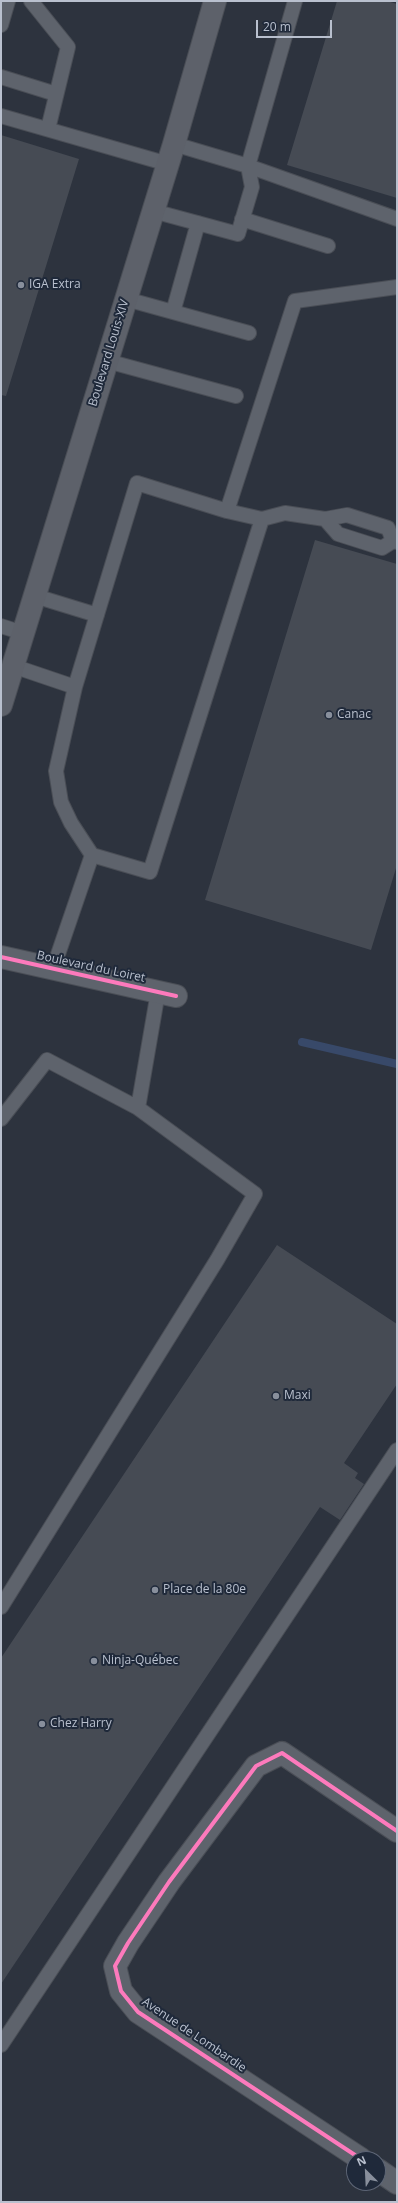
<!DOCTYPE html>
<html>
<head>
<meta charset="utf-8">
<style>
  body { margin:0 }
  #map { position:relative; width:398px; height:2203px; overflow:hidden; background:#2d333e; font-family:"Open Sans",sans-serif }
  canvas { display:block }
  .frame { position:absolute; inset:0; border:2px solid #b9c0ce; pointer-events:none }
  .north { position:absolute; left:346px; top:2151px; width:40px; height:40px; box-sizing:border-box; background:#1f293a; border:1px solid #5d6575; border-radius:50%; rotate:336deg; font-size:11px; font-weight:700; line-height:16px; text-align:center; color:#b9c0ce }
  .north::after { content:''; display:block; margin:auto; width:14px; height:18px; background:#888f9c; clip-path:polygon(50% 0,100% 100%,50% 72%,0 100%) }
  .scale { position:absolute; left:256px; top:20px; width:76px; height:18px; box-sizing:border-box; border:2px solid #b9c0ce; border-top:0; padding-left:5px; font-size:12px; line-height:14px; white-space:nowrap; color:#b9c0ce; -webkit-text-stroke:3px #1f293a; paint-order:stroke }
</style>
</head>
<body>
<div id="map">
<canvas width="398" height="2203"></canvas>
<div class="frame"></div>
<div class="north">N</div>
<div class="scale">20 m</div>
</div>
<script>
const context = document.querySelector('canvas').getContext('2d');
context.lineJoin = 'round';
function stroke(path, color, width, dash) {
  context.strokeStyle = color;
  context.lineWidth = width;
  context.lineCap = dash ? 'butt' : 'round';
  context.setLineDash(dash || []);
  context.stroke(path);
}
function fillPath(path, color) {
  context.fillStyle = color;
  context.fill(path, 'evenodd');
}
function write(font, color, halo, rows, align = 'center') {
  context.font = font + ' "Open Sans",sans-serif';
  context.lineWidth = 4;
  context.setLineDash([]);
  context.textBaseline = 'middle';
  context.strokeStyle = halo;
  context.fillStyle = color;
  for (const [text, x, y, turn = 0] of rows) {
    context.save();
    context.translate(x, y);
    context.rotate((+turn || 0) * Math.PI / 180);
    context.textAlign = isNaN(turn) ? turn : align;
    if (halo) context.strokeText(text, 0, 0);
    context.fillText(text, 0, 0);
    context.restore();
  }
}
const stream = new Path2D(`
  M302 1042 397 1064`);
const building = new Path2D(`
  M337 1H387L397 4V198L287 165Z
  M1 135 79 159 6 396 1 395Z
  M315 540 397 564V865L371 950 205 900Z
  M277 1245 397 1324V1384L344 1463 358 1473 355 1478 364 1484 340 1520 320 1507 1 1984V1658Z`);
const service = new Path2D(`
  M31 1 68 47 48 129
  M1 25 8 1
  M1 77 56 94
  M1 116 168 164
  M174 144 248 166 295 1
  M153 211 238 234 252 187 248 166 397 219
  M242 219 328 246
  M126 299 249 333
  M173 312 198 223
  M107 361 236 396
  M227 511 295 301 397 287
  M325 519 338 534 382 548 393 541 397 542
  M35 596 97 615
  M1 626 23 633
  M13 666 75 687 137 483 227 511 262 519 285 513 325 519 347 515 388 528 393 541
  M75 687 56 771 61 802 71 823 92 855
  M53 969 92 855 150 872 262 519
  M1 1119 47 1060 138 1108
  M1 1607 217 1260 255 1194 138 1108 158 992
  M1 2045 397 1450`);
const minor = new Path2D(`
  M1 957 176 996
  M361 2159 138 2012 121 1991 115 1966 128 1943 169 1882 256 1766 282 1753 397 1831
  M378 2170 397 2183`);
const secondary = new Path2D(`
  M1 705 174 144 215 1`);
const cycleway = new Path2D(`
  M1 957 176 996
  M361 2159 138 2012 121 1991 115 1966 128 1943 169 1882 256 1766 282 1753 397 1831`);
const markers = [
  [21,285,4,"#888f9c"],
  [329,715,4,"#888f9c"],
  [276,1396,4,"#888f9c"],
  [155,1590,4,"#888f9c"],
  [94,1661,4,"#888f9c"],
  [42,1724,4,"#888f9c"]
];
const poiNames = [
  ["IGA Extra",29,285],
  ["Canac",337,715],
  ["Maxi",284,1396],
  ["Place de la 80e",163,1590],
  ["Ninja-Québec",102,1661],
  ["Chez Harry",50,1724]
];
const streetNames = [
  ["Boulevard Louis-XIV",109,353,-73],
  ["Boulevard du Loiret",91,967,12],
  ["Avenue de Lombardie",194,2035,34]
];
stroke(stream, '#384969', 8);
fillPath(building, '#464b54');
stroke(service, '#4a4e56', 16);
stroke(minor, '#4a4e56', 24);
stroke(secondary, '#4a4e56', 24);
stroke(service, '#5e636c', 14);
stroke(minor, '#5e636c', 22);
stroke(secondary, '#5d616a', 22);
stroke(cycleway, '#fd7abc', 4);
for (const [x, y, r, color] of markers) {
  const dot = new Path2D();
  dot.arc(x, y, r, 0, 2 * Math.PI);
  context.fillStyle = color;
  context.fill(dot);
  stroke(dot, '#1f293a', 1.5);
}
write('12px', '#b9c0ce', '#1f293a', poiNames, 'left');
write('12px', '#b9c0ce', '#1f293a', streetNames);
</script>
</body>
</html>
